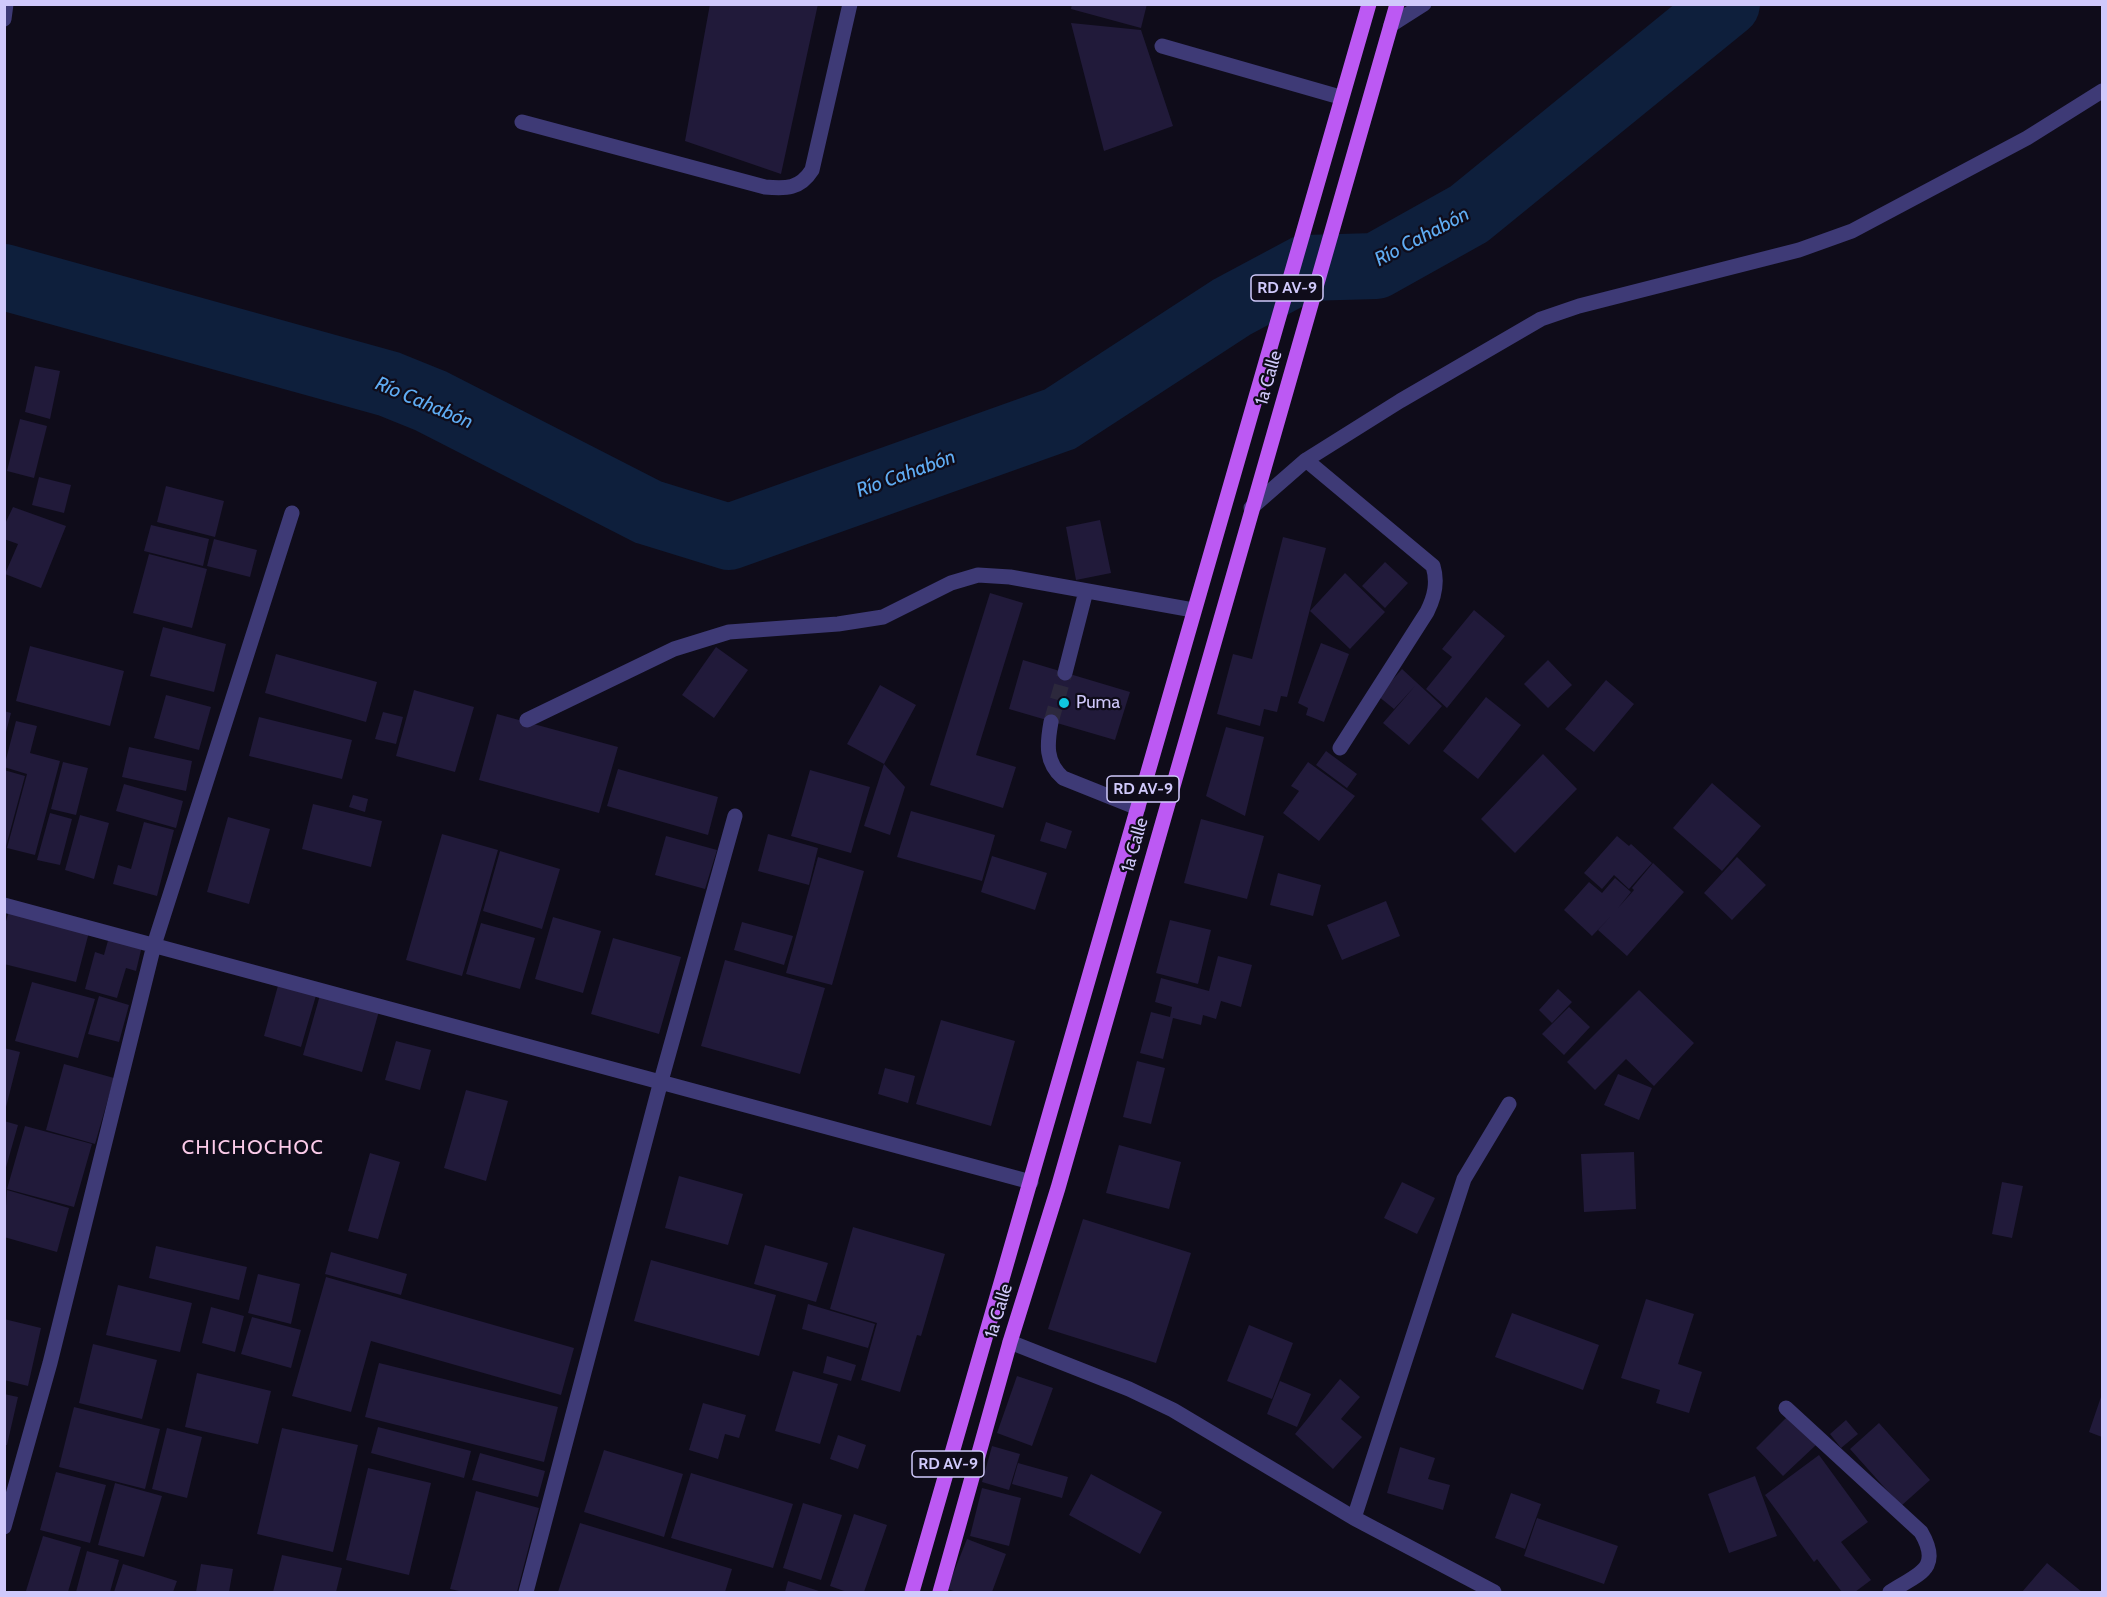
<!DOCTYPE html>
<html>
<head>
<meta charset="utf-8">
<style>
  body { margin:0 }
  #map { position:relative; width:2107px; height:1597px; overflow:hidden; background:#0f0c1a; font-family:Cabin,sans-serif }
  canvas { display:block }
  .frame { position:absolute; inset:0; border:6px solid #d0c9fb; pointer-events:none }
</style>
</head>
<body>
<div id="map">
<canvas width="2107" height="1597"></canvas>
<div class="frame"></div>
</div>
<script>
const context = document.querySelector('canvas').getContext('2d');
context.lineJoin = 'round';
function stroke(path, color, width, dash) {
  context.strokeStyle = color;
  context.lineWidth = width;
  context.lineCap = dash ? 'butt' : 'round';
  context.setLineDash(dash || []);
  context.stroke(path);
}
function fillPath(path, color) {
  context.fillStyle = color;
  context.fill(path, 'evenodd');
}
function write(font, color, halo, rows, align = 'center') {
  context.font = font + ' Cabin,sans-serif';
  context.lineWidth = 4.5;
  context.setLineDash([]);
  context.textBaseline = 'middle';
  context.strokeStyle = halo;
  context.fillStyle = color;
  for (const [text, x, y, turn = 0] of rows) {
    context.save();
    context.translate(x, y);
    context.rotate((+turn || 0) * Math.PI / 180);
    context.textAlign = isNaN(turn) ? turn : align;
    if (halo) context.strokeText(text, 0, 0);
    context.fillText(text, 0, 0);
    context.restore();
  }
}
const river = new Path2D(`
  M4 277 389 384 431 401 648 512 729 537 1060 419 1232 307 1305 268 1376 266 1469 214 1727 4`);
const building = new Path2D(`
  M710 4H818L781 174 685 141Z
  M1072 4H1147L1141 28 1071 9Z
  M1071 23 1141 30 1173 126 1104 151Z
  M35 366 60 371 50 419 25 412Z
  M20 419 47 426 34 478 7 471Z
  M39 477 71 485 64 513 32 505Z
  M166 486 224 501 215 537 157 522Z
  M13 507 66 526 41 588 5 574 18 544 4 539V526Z
  M1100 520 1111 573 1076 580 1066 527Z
  M151 525 209 539 203 566 144 551Z
  M1283 537 1326 548 1287 697 1281 696 1277 712 1264 709 1260 726 1217 714 1233 654 1252 659Z
  M214 539 257 550 250 577 207 566Z
  M149 554 207 569 192 628 133 613Z
  M1385 562 1408 583 1385 608 1362 586Z
  M1345 573 1385 612 1350 649 1310 611Z
  M990 593 1023 603 976 755 1016 767 1003 808 930 785Z
  M1474 610 1505 636 1447 708 1426 689 1452 657 1442 649Z
  M163 627 226 644 214 692 150 676Z
  M1321 643 1349 654 1324 722 1306 715 1308 708 1298 703Z
  M30 646 124 671 110 726 16 701Z
  M716 647 748 670 714 718 682 695Z
  M276 654 377 682 366 722 265 693Z
  M1023 660 1130 692 1115 740 1009 709Z
  M1548 660 1572 685 1548 708 1524 684Z
  M1402 669 1442 706 1409 745 1383 723 1415 686 1394 709 1378 696Z
  M1606 680 1634 704 1594 752 1565 729Z
  M880 685 916 705 884 764 847 744Z
  M414 690 474 707 455 772 396 756Z
  M166 695 211 707 199 750 154 738Z
  M1486 697 1521 725 1478 779 1443 751Z
  M4 711 11 713 5 736 4 735Z
  M383 712 403 717 396 744 375 739Z
  M497 714 618 747 599 813 479 780Z
  M259 717 352 740 342 779 249 756Z
  M16 721 37 726 30 753 60 761 35 855 7 848 27 774 4 767Z
  M1226 727 1264 737 1245 816 1206 796Z
  M129 747 192 761 186 791 122 777Z
  M1326 751 1357 774 1347 788 1316 765Z
  M1543 754 1577 789 1515 853 1481 819Z
  M63 762 88 768 76 815 51 809Z
  M1308 762 1355 796 1319 841 1283 813 1299 791 1291 786Z
  M884 764 905 787 890 835 864 826Z
  M618 769 718 797 708 835 607 806Z
  M4 770 25 776 5 850H4Z
  M810 770 870 787 851 853 791 836Z
  M1712 783 1761 826 1722 871 1673 828Z
  M124 784 183 801 176 828 116 811Z
  M353 795 368 799 365 812 349 807Z
  M313 804 382 821 371 867 302 849Z
  M911 811 995 835 982 881 897 857Z
  M50 813 72 819 60 865 37 860Z
  M80 815 109 823 94 879 65 870Z
  M228 817 270 829 249 904 207 892Z
  M1201 819 1264 836 1247 899 1184 883Z
  M144 822 174 830 157 896 113 884 118 865 131 869Z
  M1046 822 1072 831 1066 849 1040 841Z
  M442 834 498 850 462 976 406 960Z
  M768 834 818 848 809 885 758 871Z
  M666 836 717 850 705 889 655 875Z
  M1617 836 1629 846 1631 844 1652 863 1629 889 1614 875 1602 889 1584 873Z
  M500 851 560 869 542 929 483 911Z
  M992 856 1047 873 1035 910 981 892Z
  M818 857 864 871 832 985 786 973Z
  M1737 857 1766 885 1732 920 1704 893Z
  M1653 863 1684 892 1627 956 1598 930 1612 915 1592 936 1564 910 1589 882 1602 893 1615 878 1631 892 1618 908 1634 890 1632 888Z
  M1278 873 1321 885 1313 916 1270 905Z
  M1386 901 1400 936 1342 960 1327 925Z
  M9 911 89 932 76 982 4 964V928Z
  M553 917 601 931 583 993 535 979Z
  M1170 920 1211 930 1198 984 1156 973Z
  M742 922 793 936 784 965 734 950Z
  M481 923 535 938 520 989 466 974Z
  M109 937 142 946 136 971 126 968 117 998 85 989 95 952 104 955Z
  M613 938 681 957 659 1034 591 1014Z
  M1218 956 1252 965 1241 1007 1221 1001 1216 1019 1203 1015 1201 1025 1173 1018 1163 1059 1140 1053 1151 1012 1170 1017 1172 1007 1155 1002 1161 978 1209 991Z
  M725 960 825 988 800 1074 701 1046Z
  M32 982 95 999 78 1058 15 1041Z
  M279 982 317 992 301 1047 264 1036Z
  M1558 989 1572 1002 1552 1023 1539 1010Z
  M1639 990 1694 1043 1654 1086 1626 1059 1595 1090 1567 1062Z
  M320 995 379 1011 362 1072 303 1055Z
  M99 996 129 1005 119 1042 88 1034Z
  M1569 1007 1590 1027 1564 1055 1542 1034Z
  M941 1020 1015 1041 991 1126 916 1104Z
  M396 1041 431 1050 420 1090 385 1080Z
  M4 1048 20 1052 5 1111H4Z
  M1137 1061 1165 1068 1151 1124 1123 1117Z
  M64 1064 114 1078 95 1144 46 1130Z
  M885 1068 915 1076 908 1103 878 1094Z
  M1618 1074 1652 1088 1639 1120 1604 1105Z
  M466 1090 508 1101 486 1181 444 1168Z
  M4 1121 18 1125 5 1171H4Z
  M25 1126 92 1144 74 1207 7 1189Z
  M1119 1145 1181 1162 1169 1209 1106 1193Z
  M1634 1152 1636 1209 1584 1212 1581 1154Z
  M370 1153 400 1162 378 1239 348 1231Z
  M679 1176 743 1194 728 1245 665 1228Z
  M1402 1182 1435 1198 1417 1234 1384 1218Z
  M2002 1182 2023 1186 2012 1238 1992 1234Z
  M7 1190 69 1208 57 1252 4 1237Z
  M1083 1219 1191 1253 1156 1363 1048 1329Z
  M853 1227 945 1254 921 1336 917 1335 900 1392 861 1380 877 1323 830 1309Z
  M765 1245 828 1263 816 1302 754 1284Z
  M156 1246 247 1267 239 1300 149 1278Z
  M331 1252 407 1274 401 1295 325 1274Z
  M651 1260 776 1295 759 1356 634 1321Z
  M258 1274 300 1284 291 1324 248 1313Z
  M326 1277 574 1348 561 1395 371 1341 351 1412 292 1396Z
  M118 1285 192 1303 180 1352 106 1335Z
  M1646 1299 1694 1314 1678 1364 1702 1372 1689 1413 1656 1403 1660 1390 1621 1378Z
  M808 1304 875 1324 868 1348 802 1329Z
  M211 1307 244 1316 235 1352 202 1343Z
  M1512 1313 1599 1345 1583 1390 1495 1357Z
  M252 1317 301 1330 291 1368 241 1354Z
  M4 1319 41 1328 28 1386 4 1380Z
  M1249 1325 1293 1343 1272 1399 1227 1381Z
  M93 1344 157 1360 142 1419 79 1403Z
  M827 1356 856 1365 851 1381 823 1373Z
  M379 1363 558 1407 544 1462 365 1417Z
  M793 1371 838 1384 820 1444 775 1431Z
  M197 1373 271 1391 258 1444 185 1427Z
  M1017 1376 1053 1388 1032 1446 997 1433Z
  M1340 1379 1360 1397 1341 1419 1362 1437 1333 1469 1295 1434Z
  M1280 1381 1311 1394 1297 1427 1267 1414Z
  M4 1394 18 1397 7 1445H4Z
  M2102 1394V1437L2089 1432Z
  M703 1403 746 1415 739 1438 725 1434 718 1459 689 1450Z
  M74 1407 160 1429 145 1489 59 1467Z
  M1788 1416 1816 1445 1783 1476 1756 1448Z
  M1846 1420 1858 1434 1841 1448 1830 1434Z
  M1879 1423 1930 1480 1901 1506 1850 1449Z
  M378 1427 471 1451 464 1478 371 1453Z
  M167 1428 202 1437 187 1498 152 1489Z
  M282 1428 358 1445 333 1552 257 1534Z
  M838 1435 866 1445 858 1469 830 1459Z
  M992 1446 1020 1454 1009 1490 982 1482Z
  M1400 1447 1435 1458 1428 1479 1450 1485 1443 1510 1387 1493Z
  M604 1450 683 1474 664 1537 584 1512Z
  M480 1453 545 1471 538 1497 472 1480Z
  M1819 1455 1868 1522 1841 1542 1871 1580 1855 1592H1842L1817 1559 1814 1562 1765 1495Z
  M1018 1463 1068 1477 1062 1498 1012 1484Z
  M368 1468 431 1483 409 1575 346 1560Z
  M56 1472 106 1485 90 1543 40 1530Z
  M691 1473 793 1504 773 1568 671 1538Z
  M1091 1474 1162 1512 1140 1554 1069 1515Z
  M1755 1476 1777 1536 1729 1553 1708 1494Z
  M115 1483 162 1496 144 1557 98 1545Z
  M982 1488 1021 1498 1009 1546 970 1536Z
  M476 1491 539 1508 517 1592H464L450 1589Z
  M1511 1493 1541 1504 1525 1549 1495 1538Z
  M803 1503 842 1515 821 1580 783 1568Z
  M854 1514 887 1525 864 1592H847L830 1586Z
  M1537 1518 1618 1546 1604 1584 1524 1556Z
  M580 1523 732 1569 725 1592H558Z
  M43 1536 81 1547 68 1592 26 1591Z
  M967 1539 1006 1554 992 1592H957L947 1589Z
  M87 1551 119 1560 110 1592H76Z
  M282 1555 342 1568 336 1592H273Z
  M2047 1563 2082 1592H2022Z
  M123 1564 177 1581 173 1592H114Z
  M201 1564 233 1569 229 1592H196Z
  M788 1581 822 1592H785Z`);
const minorTunnel = new Path2D(`
  M1051 722 1065 673`);
const minor = new Path2D(`
  M4 19 6 4
  M1391 25 1424 4
  M1162 46 1340 97
  M522 122 765 187C786 189 800 189 812 170L850 4
  M1306 460 1433 566C1438 582 1435 596 1427 612L1340 748
  M1251 508 1306 460 1400 401 1541 319 1579 306 1799 250 1852 231 2027 138 2102 91
  M1065 673 1086 591
  M527 720 674 649 729 632 838 624 883 617 951 583 978 575 1010 577 1193 610
  M1051 722C1047 744 1045 762 1063 778L1138 808
  M4 905 1031 1182
  M1010 1342 1129 1389 1173 1410 1354 1518 1494 1592
  M1786 1408 1921 1532C1943 1570 1917 1574 1890 1592
  M1354 1518 1464 1179 1509 1104
  M4 1527 50 1363 154 945 292 513
  M526 1592 661 1081 735 816`);
const major = new Path2D(`
  M912 1592 1369 4
  M940 1592 1010 1342 1058 1188 1397 4`);
const markers = [
  [1064,703,6,"#10c7e0"]
];
const shields = [
  [1287,288,72],
  [1143,789,72],
  [948,1464,72]
];
const shieldNames = [
  ["RD AV-9",1287,288],
  ["RD AV-9",1143,789],
  ["RD AV-9",948,1464]
];
const streetNames = [
  ["1a Calle",1269,378,-74],
  ["1a Calle",1135,845,-74],
  ["1a Calle",999,1311,-73]
];
const poiNames = [
  ["Puma",1076,703]
];
const waterNames = [
  ["Río Cahabón",1422,237,-28],
  ["Río Cahabón",424,403,23],
  ["Río Cahabón",906,474,-20]
];
const neighbourhoodNames = [
  ["CHICHOCHOC",253,1148]
];
stroke(river, '#0e1f3c', 66);
fillPath(building, '#211a3a');
stroke(minorTunnel, '#2c283c', 15, [15, 8]);
stroke(minor, '#3e3a76', 15);
stroke(major, '#bc59f3', 15);
for (const [x, y, r, color] of markers) {
  const dot = new Path2D();
  dot.arc(x, y, r, 0, 2 * Math.PI);
  context.fillStyle = color;
  context.fill(dot);
  stroke(dot, '#0f0c1a', 2);
}
for (const [x, y, w] of shields) {
  const box = new Path2D();
  box.roundRect(x - w / 2, y - 13, w, 26, 4.5);
  context.fillStyle = '#0f0c1a';
  context.fill(box);
  stroke(box, '#d0c9fb', 1.5);
}
write('bold 16px', '#d0c9fb', null, shieldNames);
write('18px', '#d0c9fb', '#0f0c1a', streetNames);
write('18px', '#d0c9fb', '#0f0c1a', poiNames, 'left');
write('italic 20px', '#5facf3', '#0f0c1a', waterNames);
context.letterSpacing = '1.5px';
write('20px', '#fbcbe9', '#0f0c1a', neighbourhoodNames);
context.letterSpacing = '0px';
</script>
</body>
</html>
